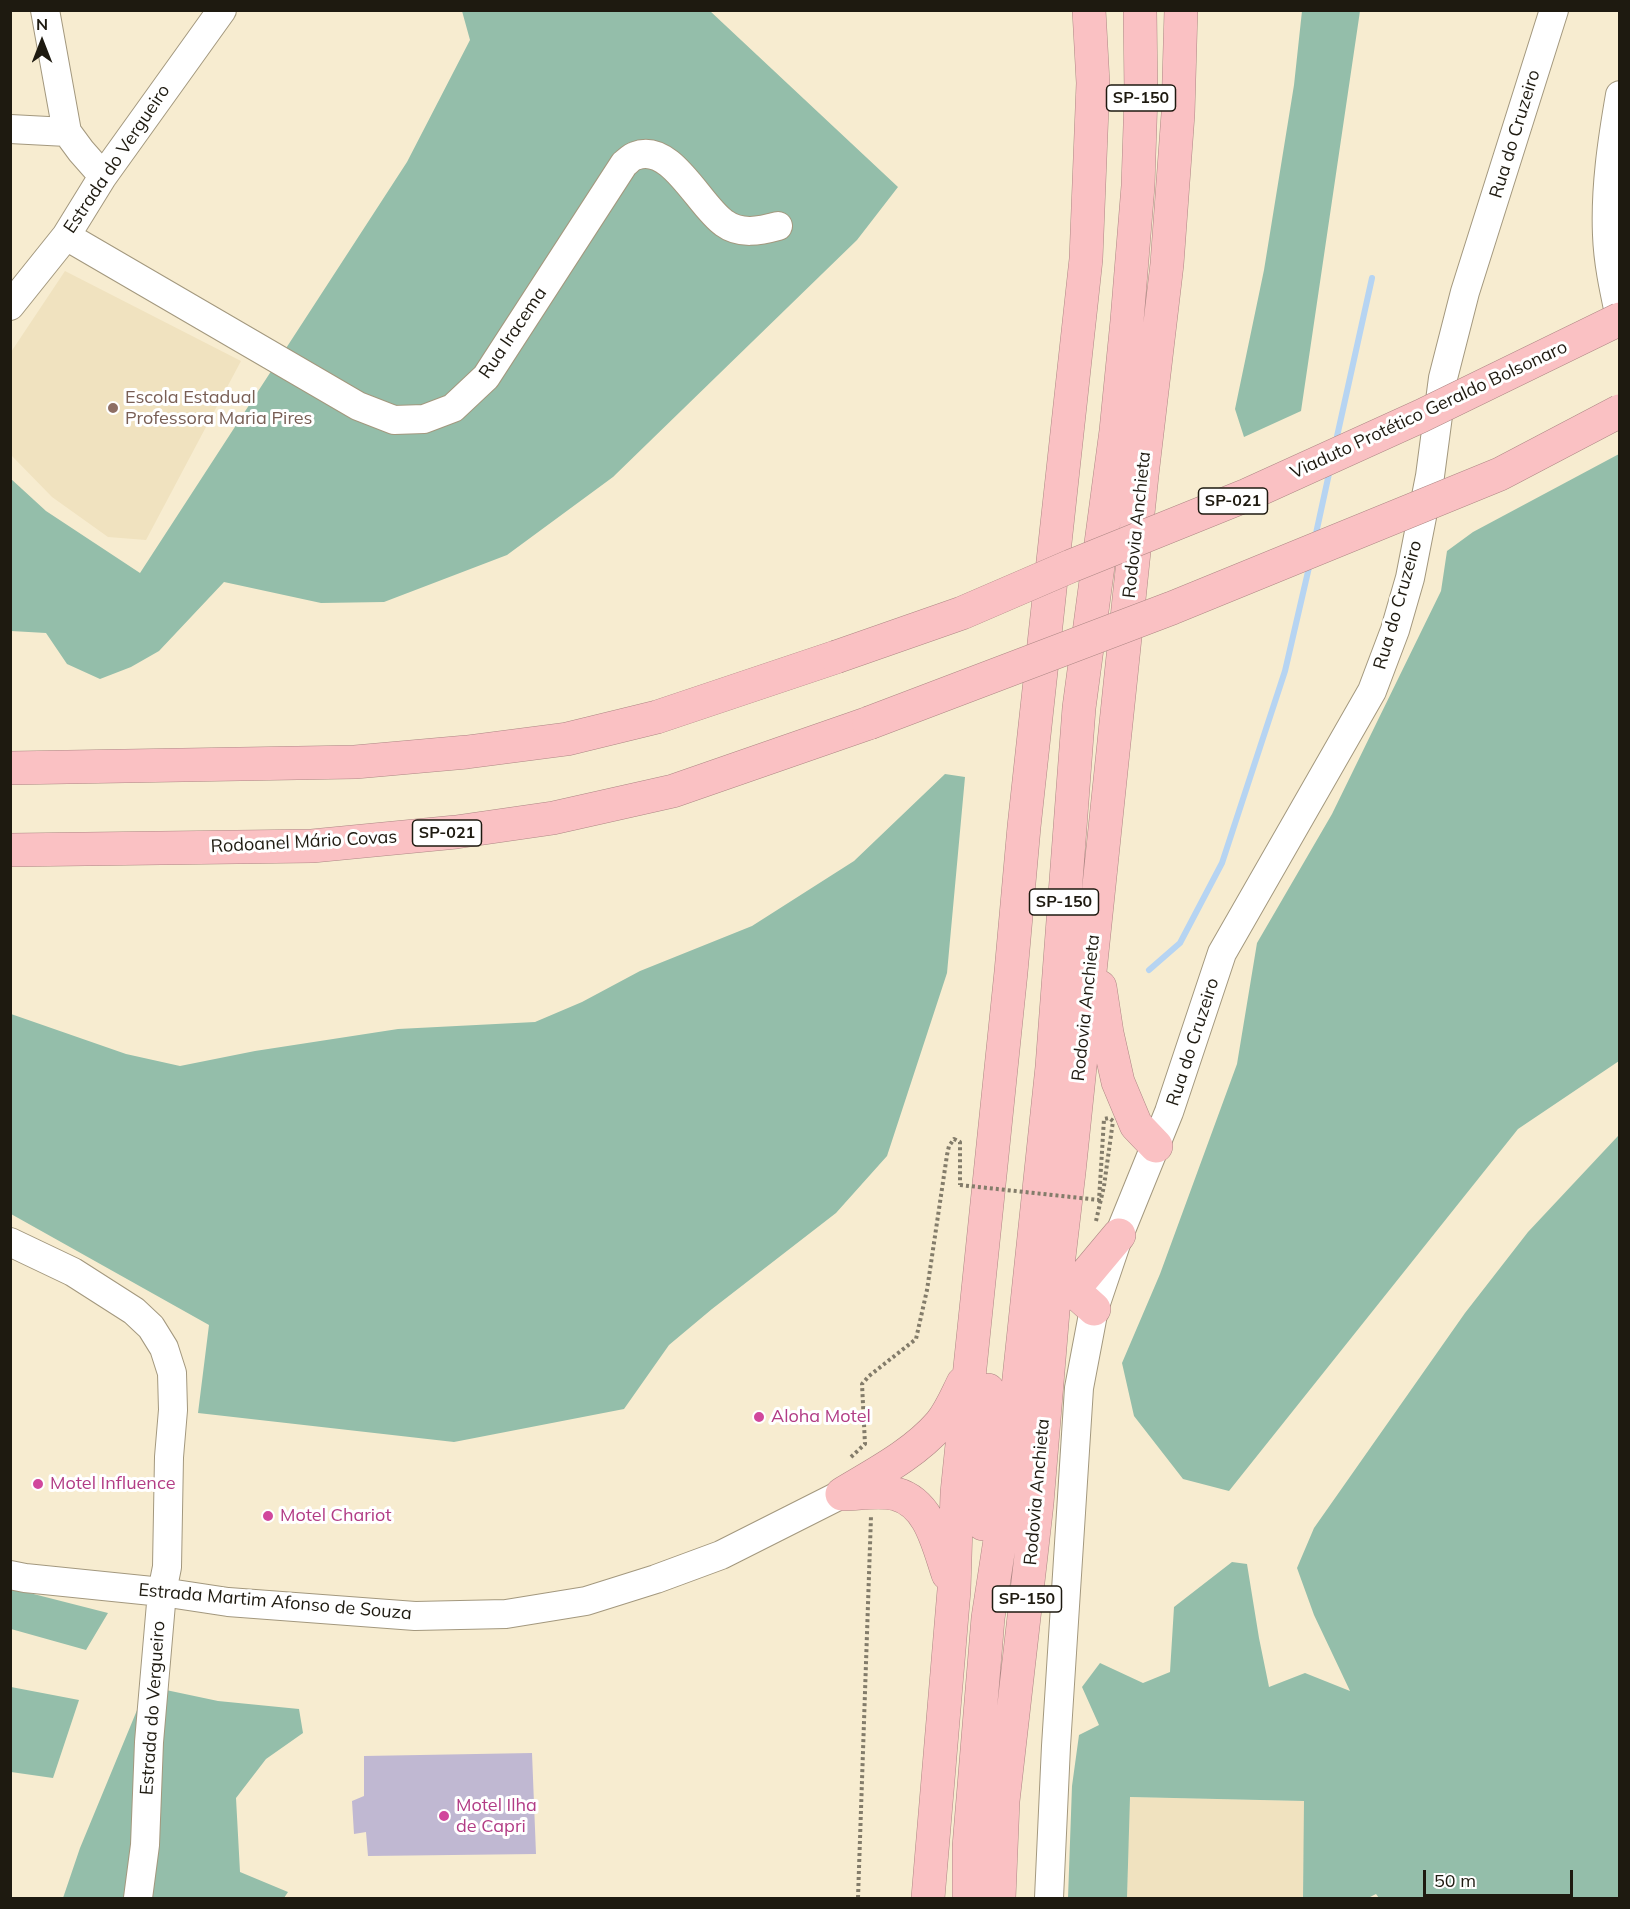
<!DOCTYPE html>
<html>
<head>
<meta charset="utf-8">
<style>
  body { margin:0 }
  #map { position:relative; width:1630px; height:1909px; overflow:hidden; background:#f7ecd0; font-family:Mulish,sans-serif }
  canvas { display:block }
  .frame { position:absolute; inset:0; border:12px solid #1e1a10; pointer-events:none }
  .north { position:absolute; left:12px; top:12px; width:60px; height:60px; -webkit-text-stroke:4px #fff; paint-order:stroke; rotate:0deg; font-size:16px; font-weight:700; line-height:24px; text-align:center; color:#1e1a10 }
  .north::after { content:''; display:block; margin:auto; width:21px; height:27px; background:#1e1a10; clip-path:polygon(50% 0,100% 100%,50% 72%,0 100%) }
  .scale { position:absolute; left:1423px; top:1870px; width:150px; height:27px; box-sizing:border-box; border:3px solid #1e1a10; border-top:0; padding-left:8px; font-size:18px; line-height:21px; white-space:nowrap; color:#1e1a10; -webkit-text-stroke:4px #fff; paint-order:stroke }
</style>
</head>
<body>
<div id="map">
<canvas width="1630" height="1909"></canvas>
<div class="frame"></div>
<div class="north">N</div>
<div class="scale">50 m</div>
</div>
<script>
const context = document.querySelector('canvas').getContext('2d');
context.lineJoin = 'round';
function fillPath(path, color) {
  context.fillStyle = color;
  context.fill(path, 'evenodd');
}
function stroke(path, color, width, dash) {
  context.strokeStyle = color;
  context.lineWidth = width;
  context.lineCap = dash ? 'butt' : 'round';
  context.setLineDash(dash || []);
  context.stroke(path);
}
function write(font, color, halo, rows, align = 'center') {
  context.font = font + ' Mulish,sans-serif';
  context.lineWidth = 6;
  context.setLineDash([]);
  context.textBaseline = 'middle';
  context.strokeStyle = halo;
  context.fillStyle = color;
  for (const [text, x, y, turn = 0] of rows) {
    context.save();
    context.translate(x, y);
    context.rotate((+turn || 0) * Math.PI / 180);
    context.textAlign = isNaN(turn) ? turn : align;
    if (halo) context.strokeText(text, 0, 0);
    context.fillText(text, 0, 0);
    context.restore();
  }
}
const built = new Path2D(`
  M65 271 241 361 146 540 108 537 52 497 11 455V352Z
  M1129 1797 1305 1801 1303 1898H1127Z`);
const forest = new Path2D(`
  M462 11H710L898 187 857 240 613 477 507 555 384 602 321 603 224 582 159 651 131 667 100 679 67 664 46 633 11 631 10 478 46 511 140 573 407 162 470 40Z
  M1302 11H1360L1301 411 1244 437 1235 409 1264 270 1294 85Z
  M1619 454V1061L1518 1129 1229 1491 1183 1479 1134 1416 1122 1363 1160 1274 1237 1064 1257 943 1332 814 1441 591 1447 551 1473 532Z
  M945 774 965 777 947 973 887 1156 836 1213 712 1309 669 1345 624 1409 454 1442 198 1413 209 1325 11 1214V1014L126 1054 180 1066 255 1051 398 1029 535 1022 582 1002 640 971 752 926 854 861Z
  M1618 1136H1619V1898H1379L1376 1894 1368 1898H1303L1304 1801 1130 1797 1127 1898H1068L1072 1786 1079 1735 1099 1725 1082 1687 1100 1663 1143 1683 1170 1672 1174 1607 1232 1562 1247 1564 1259 1638 1269 1687 1305 1673 1350 1691 1314 1615 1297 1568 1314 1528 1465 1313 1528 1232Z
  M10 1588 108 1613 86 1650 11 1629Z
  M147 1686 218 1701 299 1709 303 1733 266 1759 236 1798 240 1872 288 1892 284 1898H63L80 1848Z
  M11 1687 79 1700 53 1778 11 1772Z`);
const stream = new Path2D(`
  M1336 441 1372 278
  M1315 538 1330 469
  M1149 970 1180 943 1222 863 1285 671 1310 563`);
const building = new Path2D(`
  M532 1753 536 1854 368 1856 366 1832 354 1834 352 1801 364 1796V1756Z`);
const path = new Path2D(`
  M1096 1221 1104 1186
  M851 1457 865 1444 862 1384 869 1376 916 1339 927 1290 947 1155 949 1146 954 1139 960 1142V1185
  M858 1898 871 1516`);
const minor = new Path2D(`
  M45 10 67 132 81 151 103 176
  M1620 95C1612 141 1605 188 1607 235 1608 263 1614 290 1620 318
  M10 129 67 132
  M66 236 358 406 394 420 424 419 453 408 486 377 624 164C627 162 631 157 635 156 671 141 699 206 724 223 740 235 760 231 778 226
  M10 306 66 236 103 176 222 10
  M10 1242 73 1272 134 1311 151 1327 164 1348 172 1373 173 1410 169 1457 167 1567 162 1592 149 1742 145 1845 138 1898
  M10 1575 25 1578 162 1592 228 1602 415 1616 506 1614 586 1601 656 1579 721 1555 842 1494
  M1049 1898 1056 1746 1079 1388 1094 1309 1119 1235 1169 1112 1222 953 1372 691 1395 630 1410 578 1430 476 1443 378 1465 292 1554 10`);
const highway = new Path2D(`
  M10 768 355 762 467 752 567 739 657 717 836 657
  M10 850 312 846 456 832 553 818 673 791 869 723
  M1100 987 1107 1033 1118 1082 1136 1125 1156 1146
  M1073 1290 1094 1309
  M1054 1299 1073 1290 1119 1235
  M842 1494C875 1474 914 1454 940 1424 950 1412 956 1397 963 1383
  M843 1494C860 1494 879 1490 896 1494 930 1503 938 1545 948 1574
  M983 1524 988 1390
  M928 1898 954 1590 957 1493 1011 972 1024 827 1086 259 1093 83 1089 10
  M969 1898V1847L988 1618 1006 1501 1052 1067 1079 708 1116 431 1127 321 1138 186 1141 95 1140 10
  M999 1898 1003 1801 1037 1503 1054 1299 1069 1172 1142 475 1167 264 1178 114 1181 10`);
const pathBridge = new Path2D(`
  M960 1185 1099 1200 1104 1119 1109 1118 1113 1121 1104 1186`);
const highwayBridge = new Path2D(`
  M836 657 962 613 1071 566 1247 495 1421 416 1620 319
  M869 723 1172 608 1500 474 1620 411`);
const markers = [
  [113,408,6,"#8d6e63"],
  [759,1417,6,"#d1479c"],
  [38,1484,6,"#d1479c"],
  [268,1516,6,"#d1479c"],
  [444,1816,6,"#d1479c"]
];
const shields = [
  [1141,98,69],
  [1233,501,69],
  [447,833,69],
  [1064,902,69],
  [1027,1599,69]
];
const shieldNames = [
  ["SP-150",1141,98],
  ["SP-021",1233,501],
  ["SP-021",447,833],
  ["SP-150",1064,902],
  ["SP-150",1027,1599]
];
const streetNames = [
  ["Rua do Cruzeiro",1515,134,-73],
  ["Estrada do Vergueiro",117,159,-56],
  ["Rua Iracema",513,333,-56],
  ["Viaduto Protético Geraldo Bolsonaro",1429,410,-25],
  ["Rodovia Anchieta",1137,525,-84],
  ["Rua do Cruzeiro",1398,605,-74],
  ["Rodoanel Mário Covas",304,842,-3],
  ["Rodovia Anchieta",1086,1008,-84],
  ["Rua do Cruzeiro",1193,1042,-72],
  ["Rodovia Anchieta",1037,1492,-85],
  ["Estrada Martim Afonso de Souza",275,1602,5],
  ["Estrada do Vergueiro",153,1708,-86]
];
const educationNames = [
  ["Escola Estadual",125,398],
  ["Professora Maria Pires",125,419]
];
const hotelNames = [
  ["Aloha Motel",771,1417],
  ["Motel Influence",50,1484],
  ["Motel Chariot",280,1516],
  ["Motel Ilha",456,1806],
  ["de Capri",456,1827]
];
fillPath(built, '#f0e2bf');
fillPath(forest, '#94beaa');
stroke(stream, '#b6d4f2', 6);
fillPath(building, '#c0b8d2');
stroke(minor, '#a3987e', 30);
stroke(highway, '#ad8784', 34);
stroke(path, '#837c6a', 4, [3, 3]);
stroke(minor, '#fff', 28);
stroke(highway, '#fac1c3', 33);
stroke(highwayBridge, '#ad8784', 34, []);
stroke(pathBridge, '#837c6a', 4, [3, 3]);
stroke(highwayBridge, '#fac1c3', 33);
for (const [x, y, r, color] of markers) {
  const dot = new Path2D();
  dot.arc(x, y, r, 0, 2 * Math.PI);
  context.fillStyle = color;
  context.fill(dot);
  stroke(dot, '#fff', 2);
}
for (const [x, y, w] of shields) {
  const box = new Path2D();
  box.roundRect(x - w / 2, y - 13, w, 26, 4.5);
  context.fillStyle = '#fff';
  context.fill(box);
  stroke(box, '#1e1a10', 1.5);
}
write('bold 16px', '#1e1a10', null, shieldNames);
write('18px', '#1e1a10', '#fff', streetNames);
write('18px', '#785e54', '#fff', educationNames, 'left');
write('18px', '#b23c85', '#fff', hotelNames, 'left');
</script>
</body>
</html>
